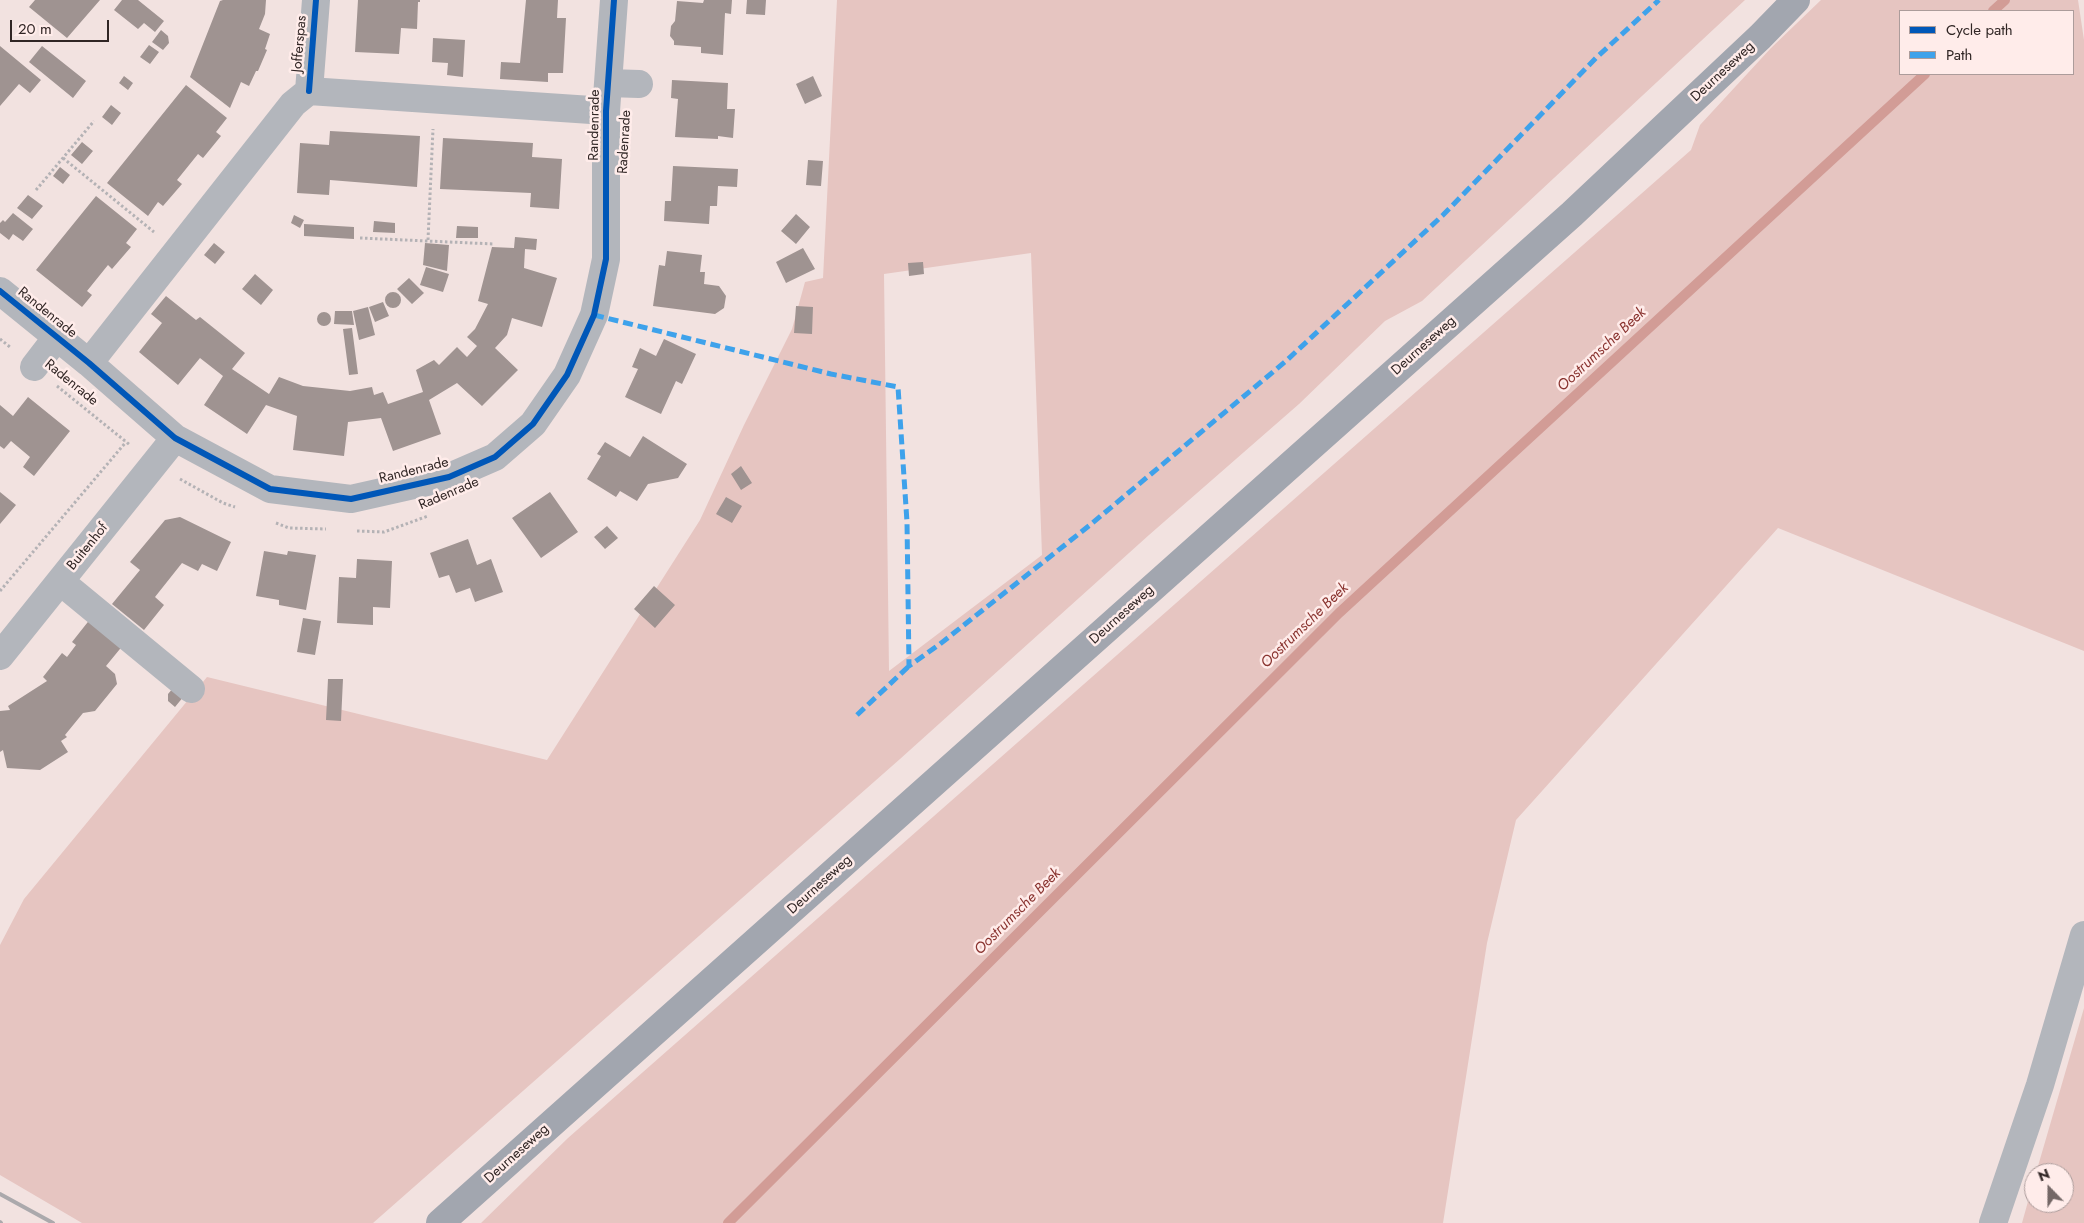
<!DOCTYPE html>
<html>
<head>
<meta charset="utf-8">
<style>
  body { margin:0 }
  #map { position:relative; width:2084px; height:1223px; overflow:hidden; background:#f2e2e0; font-family:Jost,sans-serif }
  canvas { display:block }
  .legend { position:absolute; left:1899px; top:10px; width:175px; height:65px; box-sizing:border-box; background:#ffecea; border:1px solid #ac9c9b; margin:0; padding:6px 9px; list-style:none; font-size:15px; color:#302524 }
  .legend li { display:flex; align-items:center; gap:10px; height:25px }
  .legend b { width:25px; border:1px solid #ac9c9b }
  .north { position:absolute; left:2024px; top:1163px; width:50px; height:50px; box-sizing:border-box; background:#ffecea; border:1px solid #ac9c9b; border-radius:50%; rotate:338deg; font-size:14px; font-weight:700; line-height:20px; text-align:center; color:#302524 }
  .north::after { content:''; display:block; margin:auto; width:18px; height:22px; background:#746766; clip-path:polygon(50% 0,100% 100%,50% 72%,0 100%) }
  .scale { position:absolute; left:10px; top:20px; width:99px; height:22px; box-sizing:border-box; border:2px solid #302524; border-top:0; padding-left:6px; font-size:15px; line-height:18px; white-space:nowrap; color:#302524; -webkit-text-stroke:4px #ffecea; paint-order:stroke }
</style>
</head>
<body>
<div id="map">
<canvas width="2084" height="1223"></canvas>
<ul class="legend">
<li><b style="height:6px;background:#0057b8"></b>Cycle path</li>
<li><b style="height:6px;background:#3ea2eb"></b>Path</li>
</ul>
<div class="north">N</div>
<div class="scale">20 m</div>
</div>
<script>
const context = document.querySelector('canvas').getContext('2d');
context.lineJoin = 'round';
function fillPath(path, color) {
  context.fillStyle = color;
  context.fill(path, 'evenodd');
}
function stroke(path, color, width, dash) {
  context.strokeStyle = color;
  context.lineWidth = width;
  context.lineCap = dash ? 'butt' : 'round';
  context.setLineDash(dash || []);
  context.stroke(path);
}
function write(font, color, halo, rows, align = 'center') {
  context.font = font + ' Jost,sans-serif';
  context.lineWidth = 5;
  context.setLineDash([]);
  context.textBaseline = 'middle';
  context.strokeStyle = halo;
  context.fillStyle = color;
  for (const [text, x, y, turn = 0] of rows) {
    context.save();
    context.translate(x, y);
    context.rotate((+turn || 0) * Math.PI / 180);
    context.textAlign = isNaN(turn) ? turn : align;
    if (halo) context.strokeText(text, 0, 0);
    context.fillText(text, 0, 0);
    context.restore();
  }
}
const green = new Path2D(`
  M837 0H1745L1422 301 1385 321 1299 404 1149 535 900 759 373 1223H82L0 1175V945L24 899 207 677 547 760 700 520 744 425 792 329 805 282 823 278ZM1031 253 1042 555 889 671 884 274Z
  M1821 0H2078L2084 40V651L1778 528 1516 820 1487 943 1443 1223H481L568 1138 1691 150 1700 125 1771 48ZM2073 11V74H1900V11Z
  M2084 1008V1223H2022L2034 1180V1203H2064V1173H2036Z`);
const stream = new Path2D(`
  M1993 11 2005 0
  M728 1223 1339 613 1925 74`);
const building = new Path2D(`
  M35 0H100L67 38 29 7Z
  M122 0H138L164 21 155 32 144 23 138 29 114 10Z
  M223 0H266L265 14 259 29 270 34 265 49 267 50 258 71H256L249 86 241 82 230 108 190 77 220 1Z
  M358 0H420V2H418L417 29 401 28 399 54 355 52Z
  M526 0H558L557 18H566L563 73H548V82L500 79 501 62 520 63Z
  M704 0H732L731 14 725 13 723 55 701 53V47L674 45V41L670 36 671 26 675 21 677 1 703 3Z
  M747 0H766L765 15 746 14Z
  M161 30 168 36 169 43 163 50 152 42Z
  M433 38 465 40 463 77 447 75 448 63 432 62Z
  M149 45 159 52 150 64 140 57Z
  M0 46 41 80 30 93 19 84 0 106Z
  M42 46 86 81 73 98 29 62Z
  M124 76 133 83 128 90 119 83Z
  M813 76 822 96 805 104 796 84Z
  M672 80 728 83 727 109H735L733 138 718 136V139L675 137 678 99 671 98Z
  M186 85 227 118 216 132 221 136 203 158 198 154 177 180 182 184 163 206 158 202 148 216 107 183Z
  M111 105 121 113 112 125 102 117Z
  M330 131 420 136 417 187 330 180 329 195 297 193 300 143 329 145Z
  M443 138 533 143 532 157 562 159 559 209 530 207 531 193 440 189Z
  M82 142 93 151 82 164 71 155Z
  M808 160 823 161 821 186 806 185Z
  M673 166 738 169 737 187 718 186 717 206H710L709 224 664 221 665 201H671Z
  M60 167 70 175 63 184 53 176Z
  M28 195 43 206 32 219 17 208Z
  M96 196 137 229 126 243 131 247 112 269 108 265 87 291 92 295 82 307 36 270Z
  M13 213 33 229 23 241 13 234 9 240 0 233V223L3 220 5 222Z
  M796 214 810 227 796 244 781 231Z
  M294 215 304 220 300 228 291 223Z
  M374 221 395 223V233L373 232Z
  M304 224 354 227V239L304 236Z
  M457 226 478 227V238H456Z
  M515 237 537 239 536 250 525 249 524 268 557 278 542 327 512 318 507 335 495 348 518 370 482 406 457 383 429 400 441 434 393 451 381 418 348 422 344 456 293 450 297 416 266 405 247 434 204 405 223 376 200 358 178 385 139 352 162 323 151 314 166 296 196 320 200 317 245 353 232 369 269 394 279 377 303 386 350 391 372 387 374 395 383 392 388 404 423 392 416 370 434 360 439 365 457 347 467 357 477 346 467 337 475 329 488 304 478 301 492 247 514 248Z
  M214 243 225 252 215 264 204 255Z
  M425 243 449 245 447 271 423 265Z
  M803 248 815 269 786 283 776 262Z
  M667 251 702 255 700 272H705L704 284 719 286 726 296 724 308 715 314 653 306 659 265 665 266Z
  M923 262 924 274 909 276 908 263Z
  M426 267 449 274 443 292 420 285Z
  M255 274 273 290 261 305 242 289Z
  M409 278 424 293 412 304 397 289Z
  M385 300a8 8 0 1 1 16 0a8 8 0 1 1-16 0Z
  M383 302 389 316 375 322 369 307Z
  M796 306 813 307 812 334 794 333Z
  M368 307 375 335 359 340 353 311Z
  M335 311H352L354 325 334 324Z
  M317 319a7 7 0 1 1 14 0a7 7 0 1 1-14 0Z
  M352 328 358 374 349 375 343 329Z
  M664 339 696 354 682 384 676 381 661 414 625 397 638 369 632 367 640 348 656 356Z
  M28 397 70 431 34 476 23 467 30 457 11 441 4 449 0 446V405L13 416Z
  M643 436 687 464 678 478 648 484 637 501 620 491 616 497 587 479 601 456 597 454 605 442 630 457Z
  M741 466 752 483 741 490 731 474Z
  M0 492 16 505 0 524Z
  M550 492 578 532 541 558 512 518Z
  M726 497 742 506 732 523 716 514Z
  M180 517 231 542 217 571 202 564 198 571 182 563 155 597 164 605 144 630 112 604 140 570 130 562 165 520Z
  M607 526 618 538 605 549 594 537Z
  M468 539 477 565 491 559 503 592 475 602 470 588 456 593 449 575 439 578 430 553Z
  M264 551 287 555 288 551 316 555 306 610 279 605V600L256 596Z
  M357 559 392 561 390 608 373 607V625L337 623 339 577 356 578Z
  M654 586 675 605 655 628 634 609Z
  M91 618 124 644 106 666 115 674 117 684 95 711 83 713 65 735 67 737 61 741 68 752 40 770 7 768 3 750 0 752V711L10 710 8 706 47 681 43 677 62 653 67 657 76 645 72 642Z
  M303 618 321 621 315 655 297 652Z
  M328 679H343L341 721 326 720Z
  M174 687 184 696 175 707 168 701V694Z`);
const path = new Path2D(`
  M63 158 154 232
  M36 190 94 121
  M360 238 494 244
  M428 240 433 129
  M0 339 10 347
  M57 386 130 445
  M180 479 223 503 235 507
  M276 523 289 528 326 529
  M357 531 384 532 428 516
  M0 591 126 442`);
const minor = new Path2D(`
  M608 83 639 84
  M309 91 316 0
  M0 291 89 363 175 438 270 489 351 499 449 477 495 457 533 424 567 375 594 315 606 259V111L614 0
  M89 363 293 104 309 91 606 111
  M34 367 57 337
  M61 582 191 689
  M0 656 175 438
  M1993 1223 2040 1085 2084 935`);
const major = new Path2D(`
  M440 1223 1572 214 1760 37 1796 0`);
const rail = new Path2D(`
  M0 1194 53 1223
  M0 1222 1 1223`);
const quiet = new Path2D(`
  M594 315 831 374 898 387 907 522 909 666 940 644 1090 525 1286 361 1443 215 1596 58 1659 0
  M857 715 909 666`);
const cycleway = new Path2D(`
  M309 91 316 0
  M0 291 89 363 175 438 270 489 351 499 449 477 495 457 533 424 567 375 594 315 606 259V111L614 0`);
const streetNames = [
  ["Jofferspas",300,44,-85],
  ["Deurneseweg",1723,72,-43],
  ["Randenrade",595,125,-89],
  ["Radenrade",625,142,-87],
  ["Randenrade",47,313,39],
  ["Deurneseweg",1424,346,-42],
  ["Radenrade",71,383,39],
  ["Randenrade",414,471,-14],
  ["Radenrade",449,494,-23],
  ["Buitenhof",88,547,-51],
  ["Deurneseweg",1122,615,-42],
  ["Deurneseweg",820,885,-42],
  ["Deurneseweg",517,1154,-42]
];
const waterNames = [
  ["Oostrumsche Beek",1602,350,-43],
  ["Oostrumsche Beek",1305,626,-44],
  ["Oostrumsche Beek",1018,912,-45]
];
fillPath(green, '#e6c5c1');
stroke(stream, '#d29c96', 10);
fillPath(building, '#9f9391');
stroke(path, '#b4b2b5', 3, [2.5, 2.5]);
stroke(minor, '#b3b6bc', 28);
stroke(major, '#a2a6af', 28);
stroke(rail, '#aba9ac', 4);
stroke(quiet, '#3ea2eb', 5, [10, 5]);
stroke(cycleway, '#0057b8', 6);
write('14px', '#302524', '#ffecea', streetNames);
write('italic 15px', '#8a3430', '#ffecea', waterNames);
</script>
</body>
</html>
